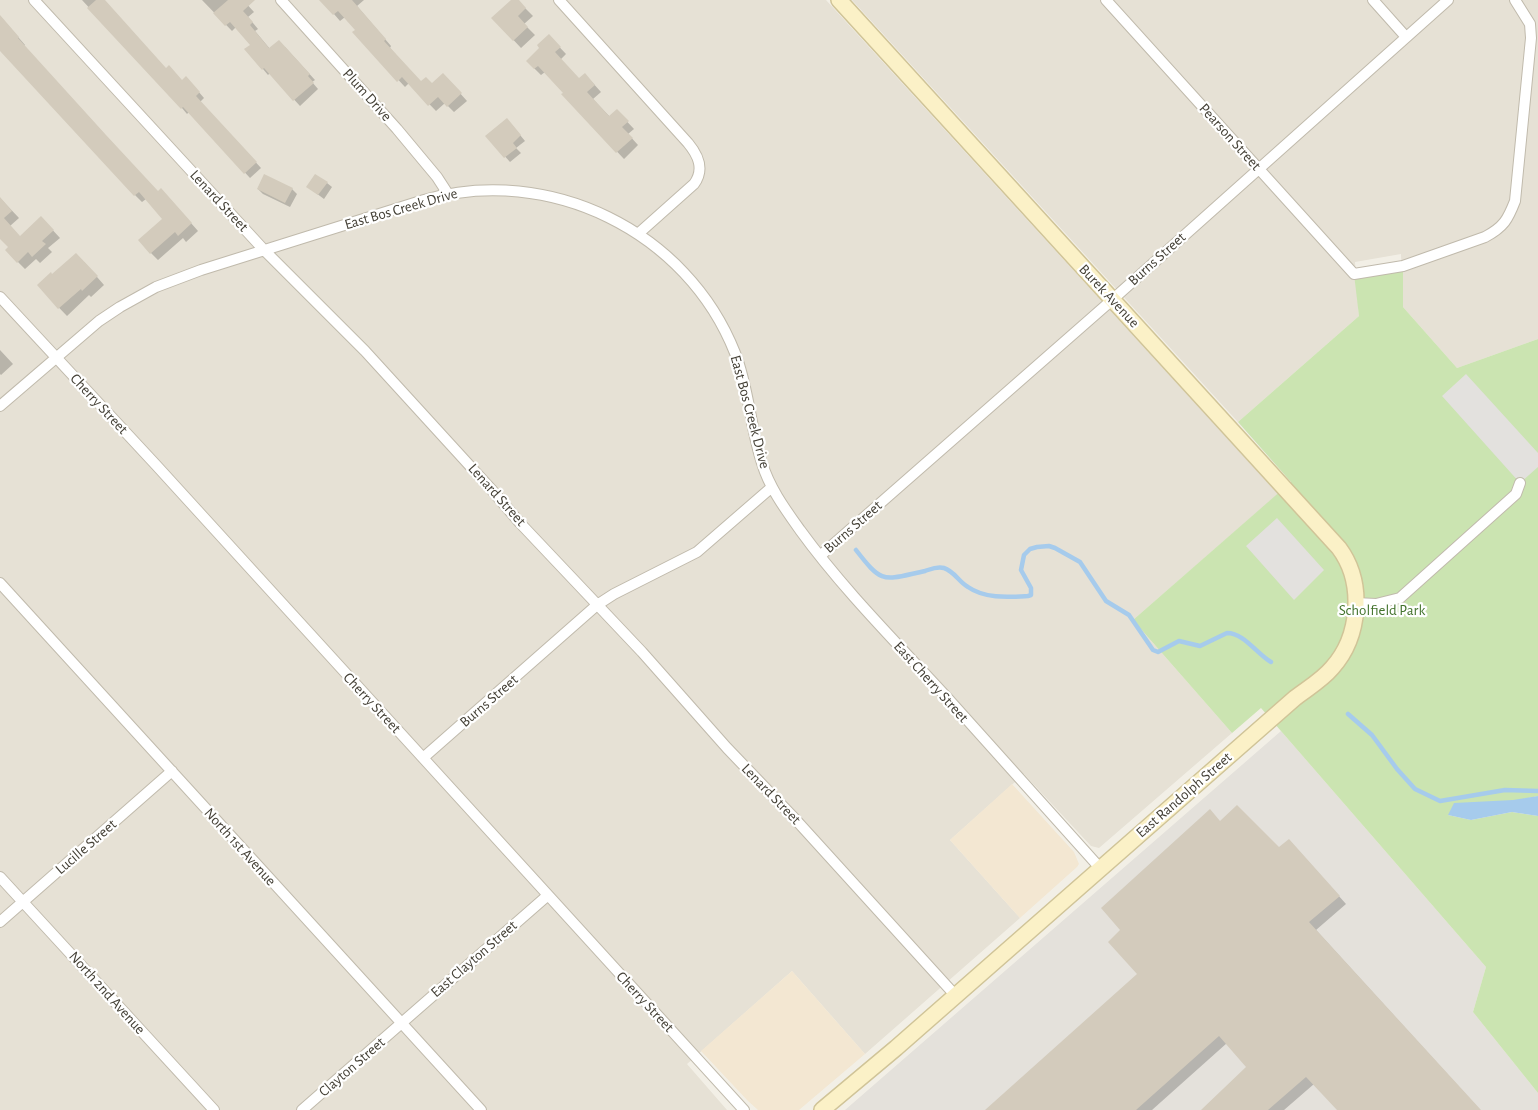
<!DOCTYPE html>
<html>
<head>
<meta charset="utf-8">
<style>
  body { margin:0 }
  canvas { display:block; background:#f2efe6 }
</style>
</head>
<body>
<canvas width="1538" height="1110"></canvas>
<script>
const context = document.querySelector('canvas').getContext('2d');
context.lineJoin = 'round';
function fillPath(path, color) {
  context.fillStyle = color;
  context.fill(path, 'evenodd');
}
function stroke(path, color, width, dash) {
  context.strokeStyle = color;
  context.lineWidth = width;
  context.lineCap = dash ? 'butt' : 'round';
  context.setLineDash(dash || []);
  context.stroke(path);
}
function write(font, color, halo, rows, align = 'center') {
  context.font = font + ' "Alegreya Sans",sans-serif';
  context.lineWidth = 4.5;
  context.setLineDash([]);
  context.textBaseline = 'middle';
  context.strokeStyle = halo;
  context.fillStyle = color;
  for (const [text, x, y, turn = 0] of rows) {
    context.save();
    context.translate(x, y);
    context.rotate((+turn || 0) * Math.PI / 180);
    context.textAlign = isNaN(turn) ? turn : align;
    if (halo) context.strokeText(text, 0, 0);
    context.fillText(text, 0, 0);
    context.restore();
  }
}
const residential = new Path2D(`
  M0 0H826L1278 494 1133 620 1232 733 1099 848 1091 846 1024 774 950 840 1020 918 865 1054 792 971 687 1064 727 1110H0Z
  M852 0H1538V339L1457 368 1403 307 1401 254 1355 262 1359 316 1238 422Z`);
const commercial = new Path2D(`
  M1012 784 1074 852 1079 864 1077 867 1020 918 950 840Z
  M792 971 865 1054 799 1110H758L748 1101 701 1051Z`);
const industrial = new Path2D(`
  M1281 731 1486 967 1473 1012 1538 1093V1110H845Z`);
const green = new Path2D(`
  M1403 266V307L1457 368 1538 339V796L1448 815 1471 820 1512 812 1538 816V1093L1473 1012 1486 967 1261 708 1232 733 1133 620 1291 482 1238 422 1359 316 1354 274Z`);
const parking = new Path2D(`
  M1466 374 1538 453V467L1520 483 1442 396Z
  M1277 518 1324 570 1294 600 1246 546Z`);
const water = new Path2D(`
  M1538 796V816L1512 812 1471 820 1448 815 1454 803 1513 800Z`);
const shadow = new Path2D(`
  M82 0H104L166 70 182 81 191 83 204 98 200 102 261 168 250 178 189 112 187 114 182 108Z
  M202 0H243L254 12 248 17 258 29 255 31 270 49 285 47 315 80 312 82 318 89 300 106 270 73 268 75 263 69 252 45 236 27 232 31Z
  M322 0H364L357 6 391 46 390 48 421 83 432 84 449 81 467 101 454 112 445 103 436 111 409 83 405 87 354 32 357 30 345 17 340 21Z
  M512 0H517L533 16 524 24 535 35 521 48 493 18Z
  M0 16 25 45 24 46 158 193 168 197 198 231 186 242 183 238 158 260 151 253 140 240 164 219 146 199 142 202 135 195 0 49Z
  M549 36 566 54 560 60 579 80 591 81 601 92 593 99 610 117 617 111 634 129 628 134 638 145 624 159 563 94 565 93 545 72 541 75 527 61 541 48Z
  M511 124 525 141 516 148 521 153 510 162 487 136Z
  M327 183 332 187 324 199 308 187Z
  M258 189H292L297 194 290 207 263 194Z
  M0 198 19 218 10 226 20 237 48 225 60 238 48 248 52 252 40 263 36 259 25 269 18 262 9 247 0 237Z
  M84 262 104 285 91 297 89 295 67 316 42 290Z
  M0 350 13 364 1 375 0 374Z
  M1220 822 1279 849 1296 848 1346 904 1316 930 1480 1110H1338L1314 1084 1284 1110H1203L1248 1067 1227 1043 1152 1110H987L1139 974Z`);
const stream = new Path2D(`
  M856 550C883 585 883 580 925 571 931 569 937 566 944 568 954 571 959 582 968 587 985 599 1009 597 1028 596L1031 595V588L1021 570 1024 555 1030 549 1037 547 1049 546 1055 548 1080 562 1106 601 1129 615 1153 650 1158 652 1179 641 1200 646 1227 633C1244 633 1257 654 1271 662
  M1348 714 1372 735 1397 769 1415 789 1440 801 1505 790 1538 791`);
const building = new Path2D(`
  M96 0H105L166 68 169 65 182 80 186 76 200 92 196 96 257 162 244 174 183 107 181 109 87 8Z
  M228 0H255L243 11 253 22 250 25 269 48 279 40 310 74 308 76 314 83 293 101 264 68 262 70 244 49 250 45 230 22 225 26 213 13Z
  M319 0H352L386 39 384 41 421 81 426 77 432 83 443 73 462 93 447 107 438 97 428 106 402 77 397 82 352 32 355 30 338 11 333 15Z
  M511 0H519L526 8 518 16 528 27 513 41 491 18Z
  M0 15 19 37 18 38 106 135 158 191 161 188 192 223 178 236 175 232 150 254 138 240 162 219 139 192 134 196 0 51Z
  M549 34 561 47 555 52 579 78 585 73 595 85 587 92 609 116 617 109 629 121 622 127 633 138 616 153 561 94 563 93 538 66 534 69 526 61 539 48 537 45Z
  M507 118 521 135 513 143 517 148 504 158 485 136Z
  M264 174 293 188 285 203 257 189Z
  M315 174 328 182 318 195 306 187Z
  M0 197 12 211 4 218 20 236 41 216 54 230 42 241 46 244 32 257 28 252 17 263 5 250 8 247 0 239Z
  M76 253 98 276 82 291 81 289 58 309 37 285 51 272 52 274Z
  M1237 805 1279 847 1289 839 1340 896 1309 922 1481 1110H1337L1306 1077 1268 1110H1201L1246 1067 1219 1036 1136 1110H985L1137 974 1108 942 1120 930 1101 908 1210 809 1220 821Z`);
const street = new Path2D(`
  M34 0 264 250 365 351 491 489 520 523 642 652 727 748 796 820 955 995
  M281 0 397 129 437 177 448 194
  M559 0 688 143C698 155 705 169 694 184L639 233
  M1106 0 1354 274 1403 266 1485 237C1504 227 1508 219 1515 201L1531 38 1530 24 1515 0
  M1373 0 1406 37
  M0 297 156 465 744 1110
  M0 406 99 321 120 307 156 287 201 270 424 200C549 164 687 231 735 353 749 388 750 427 762 463 769 487 785 509 800 530 845 592 901 647 952 703 1002 758 1051 813 1100 868
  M820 556 1112 300 1448 0
  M0 583 481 1110
  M1355 603 1376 604 1400 598 1516 494 1520 483
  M423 758 597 605 614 594 697 552 772 487
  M0 877 214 1110
  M0 922 172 771
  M302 1110 547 896`);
const secondary = new Path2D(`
  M822 1110 896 1048 1295 698C1308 688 1322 680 1332 668 1360 637 1365 583 1339 548L839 0`);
const streetNames = [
  ["Plum Drive",367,95,48],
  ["Pearson Street",1230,137,48],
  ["Lenard Street",219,201,47],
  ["East Bos Creek Drive",401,209,-16],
  ["Burns Street",1157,259,-42],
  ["Burek Avenue",1109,296,47],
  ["Cherry Street",99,404,47],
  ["East Bos Creek Drive",750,412,75],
  ["Lenard Street",497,495,48],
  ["Burns Street",853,527,-41],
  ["East Cherry Street",931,682,48],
  ["Burns Street",489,701,-41],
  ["Cherry Street",372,703,47],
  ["Lenard Street",771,794,46],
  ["East Randolph Street",1184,795,-41],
  ["Lucille Street",86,847,-41],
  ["North 1st Avenue",240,847,48],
  ["East Clayton Street",474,959,-41],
  ["North 2nd Avenue",107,993,48],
  ["Cherry Street",645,1002,47],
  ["Clayton Street",352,1067,-41]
];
const parkNames = [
  ["Scholfield Park",1382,610]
];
fillPath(residential, '#e6e1d5');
fillPath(commercial, '#f3e7d2');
fillPath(industrial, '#e4e1db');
fillPath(green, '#cbe4b1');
fillPath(parking, '#e3e1de');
fillPath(water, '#a6cbec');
fillPath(shadow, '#0003');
stroke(stream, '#a6cbec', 4.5);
fillPath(building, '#d3cbbc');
stroke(street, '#c0baac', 12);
stroke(secondary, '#d0c498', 18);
stroke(street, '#fff', 10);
stroke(secondary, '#fbf1c7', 15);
write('15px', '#444036', '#fff', streetNames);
write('15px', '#43732d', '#fff', parkNames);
</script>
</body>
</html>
